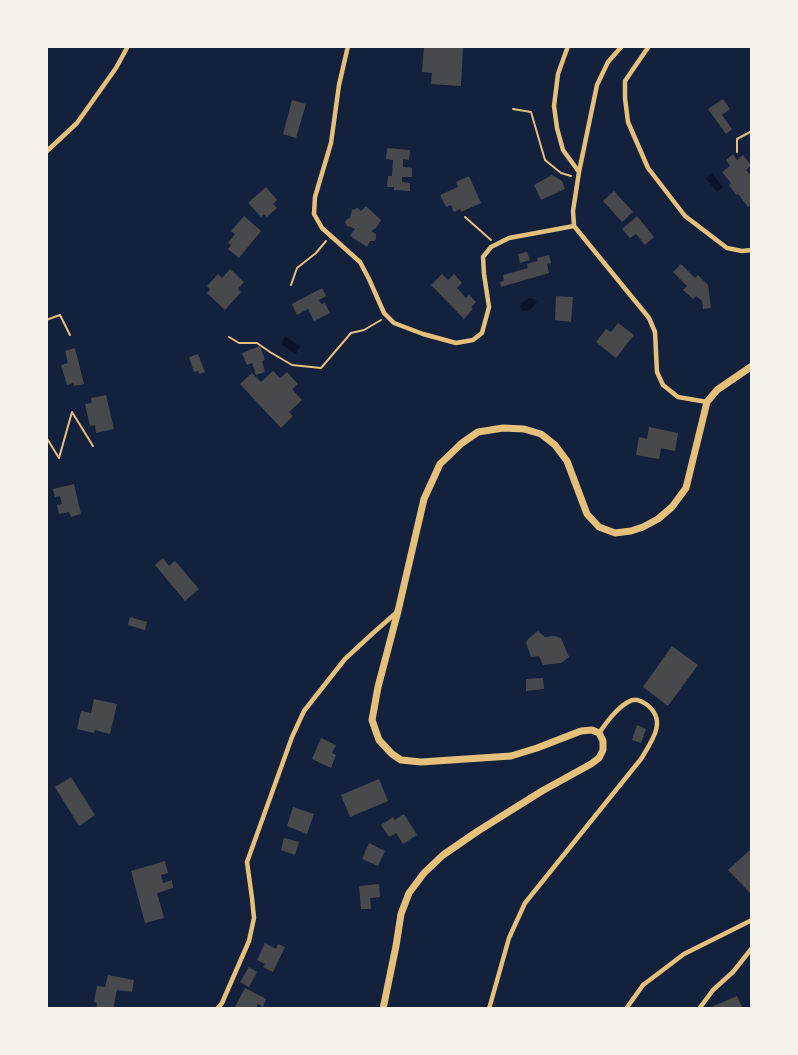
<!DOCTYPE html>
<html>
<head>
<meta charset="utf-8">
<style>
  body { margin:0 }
  #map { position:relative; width:798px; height:1055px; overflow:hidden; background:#14213d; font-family:"Archivo Narrow",sans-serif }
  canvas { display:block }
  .frame { position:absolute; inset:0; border:48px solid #f6f1e7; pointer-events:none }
</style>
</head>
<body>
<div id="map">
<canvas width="798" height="1055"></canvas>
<div class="frame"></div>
</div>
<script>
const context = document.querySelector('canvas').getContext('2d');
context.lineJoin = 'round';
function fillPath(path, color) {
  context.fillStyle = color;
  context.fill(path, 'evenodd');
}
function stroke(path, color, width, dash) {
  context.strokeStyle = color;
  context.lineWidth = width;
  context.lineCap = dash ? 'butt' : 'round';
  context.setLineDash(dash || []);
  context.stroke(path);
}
const water = new Path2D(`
  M712 173 723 187 717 192 706 178Z
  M529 298 535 299 537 301C534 308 530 310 523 311L520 307 522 303Z
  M285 336 300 346 296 354 281 344Z`);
const building = new Path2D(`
  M424 46H463L461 86 431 84 432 73 422 72Z
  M723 99 730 109 722 115 732 129 726 134 708 109Z
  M292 100 306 104 296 138 283 134Z
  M387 148 410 150 409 160 403 159V167L412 168V177H402V182L410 183V191L394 190V187H387L388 176H392L393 160 386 159Z
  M733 154 737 160 743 155 751 165 746 170 752 177V204L748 207 738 194 736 195 729 185 731 183 722 172 730 166 726 160Z
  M552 175 562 181 565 189 541 200 534 185Z
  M469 176 481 203 461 212 460 209 454 212 451 205 446 207 440 195 458 187 456 182Z
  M266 187 277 200 273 204 277 208 267 217 264 214 261 217 248 203Z
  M614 191 633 212 622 222 603 201Z
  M366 206 381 220 376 228 371 231 376 234V239L374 241H370L367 247 350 236 355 229 351 227 347 226 345 222 347 219 350 218 352 210 357 208 361 211Z
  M244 216 261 231 239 258 228 249 231 245 228 243 235 234 231 231Z
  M637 216 654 237 645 245 636 234 630 238 622 229Z
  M527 252 530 260 520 263 518 254Z
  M549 255 551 263 547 264 549 273 501 287 500 282 504 281 503 275 528 268 527 264 538 261 537 258Z
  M681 264 695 278 698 275 708 285 711 308 703 309 702 301 696 296 693 299 683 290 687 286 673 272Z
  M230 269 244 282 238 289 241 292 225 310 207 293 210 289 207 286 218 274 222 278Z
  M442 274 448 280 454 274 462 283 457 288 466 298 469 295 476 302 471 307 473 309 464 319 431 285Z
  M322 288 326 296 319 300 321 304 325 303 330 313 314 321 308 309 297 315 292 304Z
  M556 296 573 297 571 322 555 320Z
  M618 323 634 335 616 358 596 342 606 329 611 332Z
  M260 346 265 360 262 361 265 372 256 375 252 363 247 365 242 353Z
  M75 348 84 384 74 386 73 383 67 385 61 365 68 363 65 351Z
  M198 354 205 372 199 374 198 371 194 372 189 357Z
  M273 371 280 378 287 372 298 384 292 389 302 400 289 412 293 416 281 428 240 384 252 373 261 382Z
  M106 395 114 429 96 433 95 425 90 426 85 404 92 403 91 398Z
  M649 427 678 433 675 451 661 448 659 459 636 455 639 437 647 439Z
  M74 484 81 514 71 517 69 512 59 514 57 505 62 504 60 496 55 497 53 489Z
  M163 558 169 566 175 561 199 589 185 601 155 565Z
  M130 617 147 622 145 630 128 625Z
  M538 631 545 637 554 636 561 638 569 657 561 663 543 665 539 656 531 657 526 643 528 639Z
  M672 646 698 665 668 706 643 687Z
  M543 678 544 689 526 691V679Z
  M94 699 117 704 110 734 95 730 94 733 77 729 81 711 91 713Z
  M637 725 646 729 641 743 632 740Z
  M321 738 336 745 332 753 336 755 331 768 312 759Z
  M71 777 95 815 79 826 55 787Z
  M379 779 388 801 350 817 341 795Z
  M293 807 314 814 307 834 287 826Z
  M404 814 417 835 403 844 396 833 389 837 381 825 393 817 395 820Z
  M284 838 299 842 295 855 281 850Z
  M369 843 385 851 378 866 362 859Z
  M752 848V892L750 893 728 870Z
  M165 861 168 873 161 875 163 883 172 880 173 888 157 893 164 918 145 923 131 871Z
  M379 884 380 897 370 898 371 909H361L359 886Z
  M265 943 276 949 278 944 285 947 273 972 263 967 265 964 257 960Z
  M249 967 257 972 249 987 240 982Z
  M108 975 134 980 132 992 117 990 113 1009H96L97 1003 94 1002 97 986 105 987Z
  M245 988 266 999 263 1007 258 1004 256 1009H238L235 1007Z
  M737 996 743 1009H712L711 1007Z`);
const path = new Path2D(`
  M513 109 531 112 545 160 561 173 571 176
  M737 152V139L752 131
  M751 171H752
  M465 217 491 240
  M291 285 297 268 316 253 326 241
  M46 320 60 315 70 335
  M229 337 239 343H257L270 352 292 365 321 368 351 333 364 330 381 320
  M46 437 59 458
  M59 458 72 412 93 446`);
const minor = new Path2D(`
  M348 46 339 85 331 143 315 197 314 214 322 228 360 262 369 279 384 313 394 323 423 334 456 343 473 340 482 333 489 307 484 274 483 257 491 247 509 238 574 226
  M568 46 558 74 554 106 557 128 563 150 579 172
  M622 46 608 62 597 85 579 172 573 211 574 226 649 318 655 332 657 372 663 385 678 397 707 402
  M649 46 625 81V98L628 122 648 168 685 216 727 248 742 251 752 250
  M46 152 77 123 116 68 128 46
  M217 1009 222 1003 249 941 254 918 252 898 247 862 292 737 304 711 345 659 372 634 397 612
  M489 1009 509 938 525 903 641 759C652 741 668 720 646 704 640 700 635 698 628 702 616 709 607 722 599 733
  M626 1009 643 985 684 954 752 920
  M699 1009 713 990 733 972 752 948`);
const primary = new Path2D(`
  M383 1009 396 946 401 914 409 893 424 873 443 855 478 831 542 791 591 764 599 758 603 750V741L599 733 592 730 581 731 537 748 511 756 421 762 401 760 392 754 379 740 372 720 378 687 398 611 424 499 440 464 462 443 478 432 503 428 524 429 541 434 555 445 567 461 587 514 599 527 615 533 631 531 643 527 658 519 672 507 686 488 707 402 717 390 752 366`);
fillPath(water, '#0b132b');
fillPath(building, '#48494c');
stroke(path, '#e5c07b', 2);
stroke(minor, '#e5c07b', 4.5);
stroke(primary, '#e5c07b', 7);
</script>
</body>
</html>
